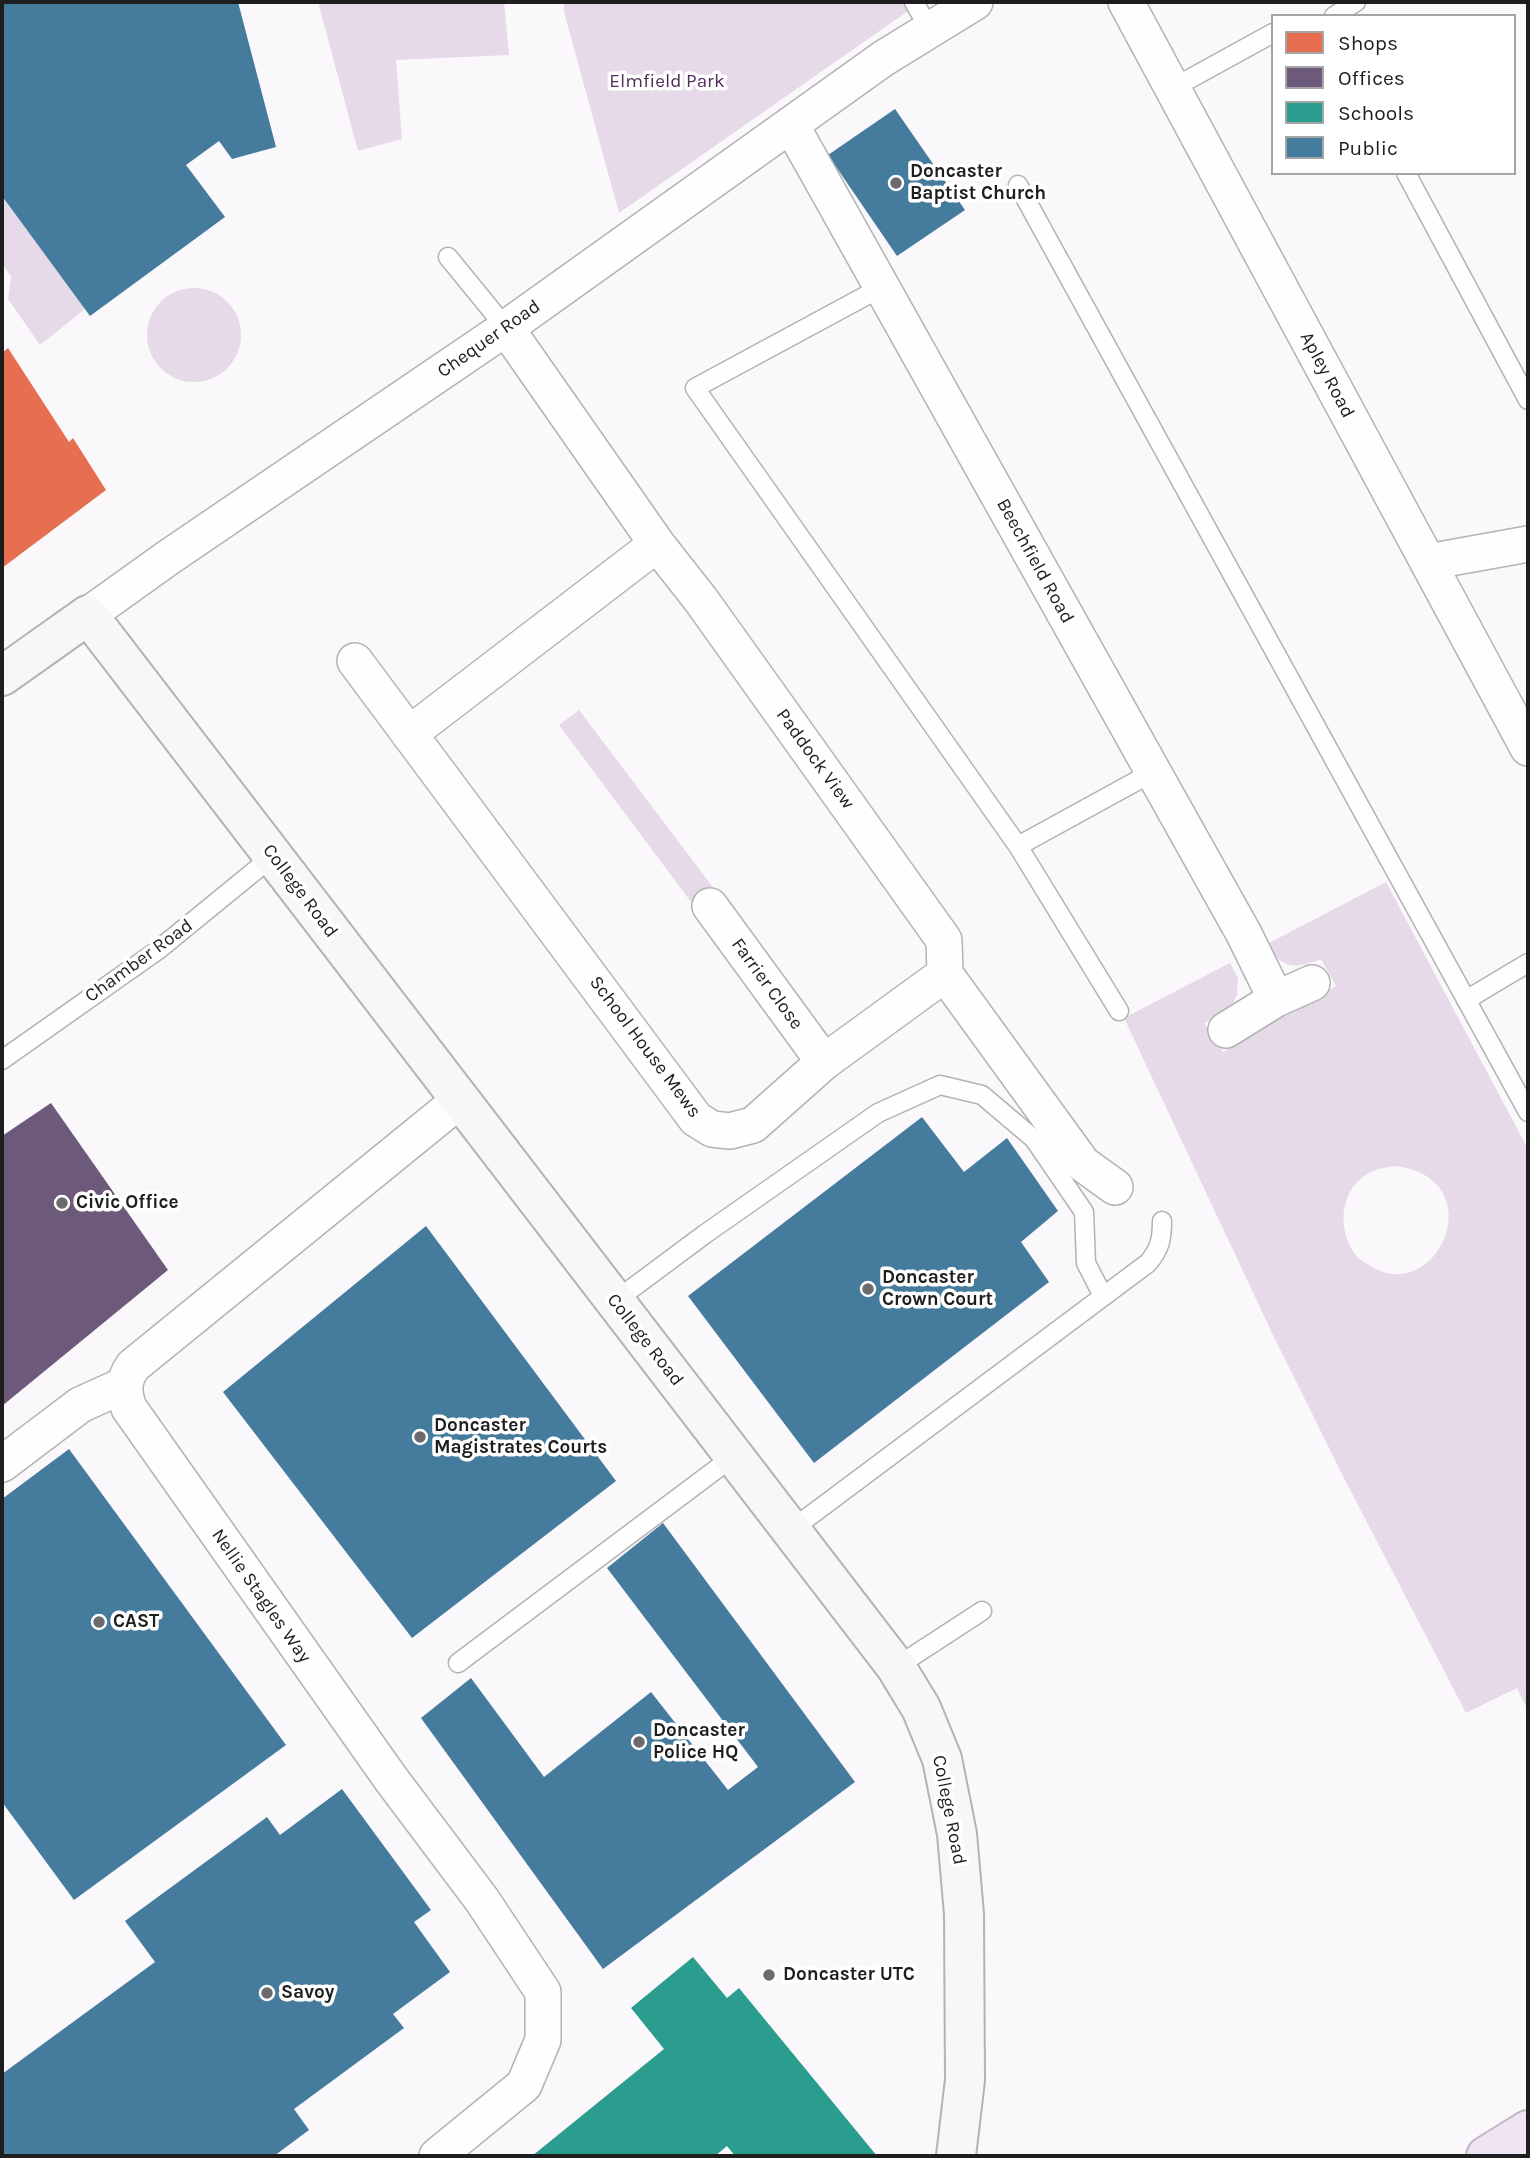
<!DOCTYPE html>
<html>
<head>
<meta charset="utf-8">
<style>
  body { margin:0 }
  #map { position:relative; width:1530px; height:2158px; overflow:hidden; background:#faf8fb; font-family:Karla,sans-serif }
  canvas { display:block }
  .frame { position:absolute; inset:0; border:4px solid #1f1e1f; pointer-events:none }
  .legend { position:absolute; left:1271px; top:14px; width:245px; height:161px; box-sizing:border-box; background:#fff; border:2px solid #a5a5a5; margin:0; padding:9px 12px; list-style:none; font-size:21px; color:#1f1e1f }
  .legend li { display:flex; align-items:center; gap:14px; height:35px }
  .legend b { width:35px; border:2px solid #a5a5a5 }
</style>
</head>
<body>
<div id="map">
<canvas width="1530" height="2158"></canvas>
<div class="frame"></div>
<ul class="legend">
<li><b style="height:19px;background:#e76f51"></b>Shops</li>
<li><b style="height:19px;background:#6d597a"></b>Offices</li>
<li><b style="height:19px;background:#2a9d8f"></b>Schools</li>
<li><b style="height:19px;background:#457b9d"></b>Public</li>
</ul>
</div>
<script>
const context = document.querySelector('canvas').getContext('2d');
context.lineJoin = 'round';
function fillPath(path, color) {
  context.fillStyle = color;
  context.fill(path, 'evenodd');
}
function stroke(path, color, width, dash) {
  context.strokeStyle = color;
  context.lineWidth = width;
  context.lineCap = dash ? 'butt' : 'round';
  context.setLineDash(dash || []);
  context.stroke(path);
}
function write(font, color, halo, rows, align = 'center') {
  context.font = font + ' Karla,sans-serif';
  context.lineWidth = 7;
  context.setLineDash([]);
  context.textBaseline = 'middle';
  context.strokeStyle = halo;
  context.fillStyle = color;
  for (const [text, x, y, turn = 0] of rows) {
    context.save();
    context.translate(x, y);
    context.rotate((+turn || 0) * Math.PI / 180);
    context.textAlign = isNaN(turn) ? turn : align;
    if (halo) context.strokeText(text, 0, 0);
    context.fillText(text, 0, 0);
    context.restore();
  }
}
const green = new Path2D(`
  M318 2H504L509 55 396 60 402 139 358 151Z
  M564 2H921L619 213 564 12Z
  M2 196 85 309 40 345 8 299 11 277 2 263Z
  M147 335a47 47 0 1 1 94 0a47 47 0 1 1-94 0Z
  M579 710 712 886 691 902 559 725Z
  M1386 882 1528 1149V1711L1517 1688 1466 1713 1344 1478 1272 1333 1124 1018 1230 963 1238 978 1237 995 1228 1013 1204 1023 1223 1052 1336 986 1321 959C1295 969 1282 970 1267 944ZM1397 1166C1493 1180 1438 1305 1372 1267 1366 1263 1359 1260 1355 1254 1336 1228 1340 1187 1371 1172 1379 1168 1389 1167 1397 1166Z`);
const shops = new Path2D(`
  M8 348 69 442 73 438 106 490 2 568V353Z`);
const offices = new Path2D(`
  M51 1103 168 1270 2 1406V1136Z`);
const schools = new Path2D(`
  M693 1957 727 1998 739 1988 877 2156H735L727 2146 715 2156H532L664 2049 631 2008Z`);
const public = new Path2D(`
  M6 2H238L276 147 232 159 219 141 186 165 225 217 90 316 2 196V5Z
  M895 109 965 210 897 256 828 155Z
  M922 1117 964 1172 1007 1138 1058 1211 1021 1242 1049 1282 814 1463 688 1296Z
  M426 1226 616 1481 412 1638 223 1392Z
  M69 1449 286 1745 74 1900 2 1802V1499Z
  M663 1523 855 1782 603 1969 421 1718 471 1678 544 1777 651 1692 728 1790 758 1767 607 1568Z
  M342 1789 431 1910 414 1922 450 1972 393 2014 404 2028 294 2109 309 2130 274 2156H2V2074L155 1962 125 1921 267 1817 280 1835Z`);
const lane = new Path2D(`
  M914 2 930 30
  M1334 16 1356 2
  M1173 88 1273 33
  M1406 173 1528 400
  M1018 185 1528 1112
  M448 257 506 328
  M882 287 695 388 1018 846 1119 1011
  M1018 846 1153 772
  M1466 1000 1528 963
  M2 1060 158 950 273 856
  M615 1301 705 1234 878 1113 940 1085 982 1095 1034 1139 1084 1212 1086 1263 1103 1296
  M791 1530 1148 1263C1160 1249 1162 1239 1162 1221
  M458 1663 734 1456
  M896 1667 982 1611`);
const street = new Path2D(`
  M1126 2 1528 748
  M791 125 1244 934 1276 999 1226 1030
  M506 328 657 544 701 600 944 940 945 974 1083 1164 1115 1187
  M1428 562 1528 544
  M88 615 169 557 506 328 884 58 975 2
  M355 661 696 1119 712 1129 730 1131 753 1125 824 1062 945 974
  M409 734 657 544
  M710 906 824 1062
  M1276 999 1312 983
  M2 1464 80 1405 124 1385
  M437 2156 524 2085 543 2040V1992L482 1900 391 1779 129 1408C123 1392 123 1380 133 1366L460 1100`);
const secondary = new Path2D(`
  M2 676 88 615 896 1667 921 1708 942 1759 957 1834 964 1914 965 2080 956 2156`);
const highway = new Path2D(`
  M1486 2156 1528 2130`);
const markers = [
  [896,183,7,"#6c6a6c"],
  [62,1203,7,"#6c6a6c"],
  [868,1289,7,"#6c6a6c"],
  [420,1437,7,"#6c6a6c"],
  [99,1622,7,"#6c6a6c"],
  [639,1742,7,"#6c6a6c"],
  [769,1975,7,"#6c6a6c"],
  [267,1993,7,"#6c6a6c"]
];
const parkNames = [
  ["Elmfield Park",667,82]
];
const poiNames = [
  ["Doncaster",910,172],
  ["Baptist Church",910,194],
  ["Civic Office",76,1203],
  ["Doncaster",882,1278],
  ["Crown Court",882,1300],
  ["Doncaster",434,1426],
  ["Magistrates Courts",434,1448],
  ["CAST",113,1622],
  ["Doncaster",653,1731],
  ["Police HQ",653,1753],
  ["Doncaster UTC",783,1975],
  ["Savoy",281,1993]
];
const streetNames = [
  ["Chequer Road",489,339,-35],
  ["Apley Road",1327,375,62],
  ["Beechfield Road",1035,561,61],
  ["Paddock View",815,759,54],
  ["College Road",300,891,53],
  ["Chamber Road",139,961,-36],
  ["Farrier Close",767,984,54],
  ["School House Mews",645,1047,53],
  ["College Road",645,1340,52],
  ["Nellie Stagles Way",261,1596,55],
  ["College Road",949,1810,79]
];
fillPath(green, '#e6dae9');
fillPath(shops, '#e76f51');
fillPath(offices, '#6d597a');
fillPath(schools, '#2a9d8f');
fillPath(public, '#457b9d');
stroke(lane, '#b3b2b4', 21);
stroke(street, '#b3b2b4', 38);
stroke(secondary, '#b3b2b4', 42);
stroke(highway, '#c1b5c5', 42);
stroke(lane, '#fefefe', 18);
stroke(street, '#fefefe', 35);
stroke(secondary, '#f9f6fa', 38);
stroke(highway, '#efe4f2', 38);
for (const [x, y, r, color] of markers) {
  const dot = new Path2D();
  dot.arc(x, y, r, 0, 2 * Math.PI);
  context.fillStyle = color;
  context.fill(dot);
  stroke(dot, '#fff', 2.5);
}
write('19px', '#512d59', '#fff', parkNames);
write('bold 19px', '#1f1e1f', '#fff', poiNames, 'left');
write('19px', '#1f1e1f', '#fff', streetNames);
</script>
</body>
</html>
